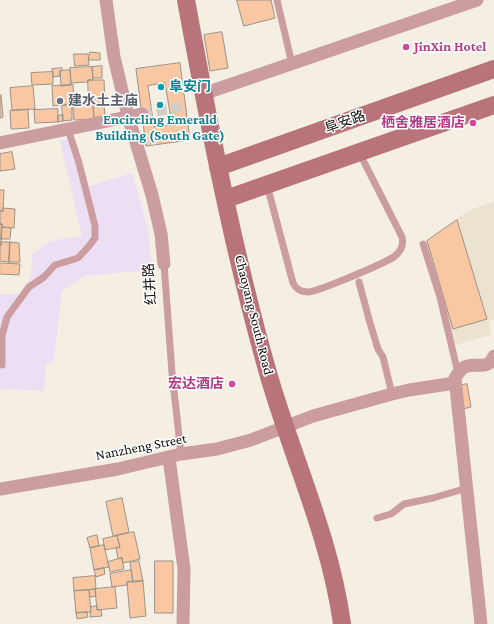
<!DOCTYPE html>
<html>
<head>
<meta charset="utf-8">
<style>
  body { margin:0 }
  canvas { display:block; background:#f4eee3 }
</style>
</head>
<body>
<canvas width="494" height="624"></canvas>
<script>
const context = document.querySelector('canvas').getContext('2d');
context.lineJoin = 'round';
function fillPath(path, color) {
  context.fillStyle = color;
  context.fill(path, 'evenodd');
}
function stroke(path, color, width, dash) {
  context.strokeStyle = color;
  context.lineWidth = width;
  context.lineCap = dash ? 'butt' : 'round';
  context.setLineDash(dash || []);
  context.stroke(path);
}
function write(font, color, halo, rows, align = 'center') {
  context.font = font + ' "Crimson Pro","Noto Sans SC",serif';
  context.lineWidth = 3;
  context.setLineDash([]);
  context.textBaseline = 'middle';
  context.strokeStyle = halo;
  context.fillStyle = color;
  for (const [text, x, y, turn = 0] of rows) {
    context.save();
    context.translate(x, y);
    context.rotate((+turn || 0) * Math.PI / 180);
    context.textAlign = isNaN(turn) ? turn : align;
    if (halo) context.strokeText(text, 0, 0);
    context.fillText(text, 0, 0);
    context.restore();
  }
}
const built = new Path2D(`
  M494 201V319L489 322 491 335 455 345 425 241 468 211Z`);
const industrial = new Path2D(`
  M74 137 89 186 132 173 148 229 152 270 84 276 62 291 54 360 46 365 44 391 0 389V294H19L31 277 32 254 50 241 82 236 60 141Z`);
const building = new Path2D(`
  M237 0H271L275 18 244 26Z
  M222 32 228 68 210 71 204 35Z
  M90 52 100 53V60H89Z
  M74 54H88L89 65 75 66Z
  M180 63 190 140 146 146 136 69Z
  M102 66V78H93L92 67Z
  M92 67 93 80H88V82L71 83 70 68Z
  M62 68V71H60V76L53 77 52 69Z
  M70 70 71 85 61 86 60 71Z
  M53 72V84L32 85 31 73Z
  M88 80H104L105 102 89 103Z
  M165 83 172 125 154 127 148 86Z
  M73 85 74 104 53 106 52 86Z
  M33 86 35 109 12 110 10 88Z
  M1 95 3 117 0 118V96Z
  M93 104 94 119 74 120 73 106Z
  M62 105H72V120L63 121Z
  M104 105 105 115 94 118 93 106Z
  M58 109V122L35 123 34 110Z
  M28 110 29 128 11 129 10 111Z
  M63 115V121L58 122V116Z
  M12 152 15 169 0 171V154Z
  M0 190H4L3 211H0Z
  M3 208 15 209 14 228 2 227V224H0V211H3Z
  M457 220 487 319 453 329 427 241Z
  M0 224H2L1 245H0Z
  M2 227 11 228 10 239H1Z
  M1 242H10L9 262 0 261V245H1Z
  M10 242 19 243 20 262H9Z
  M0 263 20 264 19 275 0 274Z
  M467 384 471 407 463 409 459 386Z
  M122 498 129 532 113 536 106 502Z
  M134 532 140 559 123 563 122 558 118 559 116 548 120 547 117 536Z
  M97 535 99 546 90 548 87 538Z
  M117 536 120 547 105 550 103 539Z
  M104 545 109 567 94 570 90 548Z
  M122 558 124 569 110 572 108 562Z
  M139 561 143 581 133 582 130 563Z
  M155 561H173V613H155Z
  M104 568 105 574 96 577 94 570Z
  M131 570 133 582H127V585L112 587 110 574Z
  M95 576 96 589 74 591 73 578Z
  M143 581 146 616 130 618 127 582Z
  M115 587 117 608 97 610 95 589Z
  M95 589 96 596 90 597 89 590Z
  M89 590 91 612 76 613 74 591Z
  M97 606V610H101L102 616 90 617 91 607Z
  M87 612 88 617 77 619 76 613Z`);
const pedestrianTunnel = new Path2D(`
  M142 114 186 106`);
const service = new Path2D(`
  M277 0 292 64
  M267 185 293 283C296 289 301 292 308 292 317 292 388 262 395 256 401 251 404 245 402 237L359 152
  M423 244 440 297 458 373
  M164 264 172 373 181 454
  M359 282 370 323 378 349 383 357 392 394
  M2 365V336L7 317 29 287 44 277 55 265 78 258 89 246 95 238V226L79 163 68 129
  M377 518 391 514 404 504 433 498 467 488`);
const minor = new Path2D(`
  M106 0 114 57 128 116 152 195 161 234 164 264
  M203 94 477 0
  M0 143 142 114
  M169 458 184 569 183 624
  M0 489 118 469 181 454 217 449 251 440 313 416 392 394 409 390 455 383
  M481 624 455 378C457 375 460 370 463 368 474 360 487 373 494 356`);
const secondary = new Path2D(`
  M186 0C209 125 233 250 268 373 292 457 330 536 342 624
  M218 167 494 69
  M226 199 494 105`);
const markers = [
  [406,47,4,"#d1479c"],
  [161,87,4,"#0f9aa8"],
  [60,101,4,"#6b7280"],
  [160,105,4,"#0f9aa8"],
  [473,123,4,"#d1479c"],
  [232,384,4,"#d1479c"]
];
const hotelNames = [
  ["JinXin Hotel",414,47,"left"],
  ["栖舍雅居酒店",465,123],
  ["宏达酒店",224,384]
];
const cultureNames = [
  ["阜安门",169,87],
  ["Encircling Emerald",160,120,"center"],
  ["Building (South Gate)",160,136,"center"]
];
const worshipNames = [
  ["建水土主庙",68,101]
];
const streetNames = [
  ["阜安路",345,122,-19],
  ["红井路",150,284,-94],
  ["Chaoyang South Road",254,315,76],
  ["Nanzheng Street",141,447,-11]
];
fillPath(built, '#ece2d0');
fillPath(industrial, '#ecdff3');
fillPath(building, '#f9c8a2');
stroke(building, '#9c928a', 1);
stroke(pedestrianTunnel, '#d2ccc2', 10, [10, 5]);
stroke(service, '#cc9da0', 7);
stroke(minor, '#cc9da0', 13);
stroke(secondary, '#b8747a', 18);
for (const [x, y, r, color] of markers) {
  const dot = new Path2D();
  dot.arc(x, y, r, 0, 2 * Math.PI);
  context.fillStyle = color;
  context.fill(dot);
  stroke(dot, '#fff', 1.5);
}
write('bold 14px', '#b23c85', '#fff', hotelNames, 'right');
write('bold 14px', '#0d838f', '#fff', cultureNames, 'left');
write('bold 14px', '#5b616d', '#fff', worshipNames, 'left');
write('14px', '#100e0a', '#fff', streetNames);
</script>
</body>
</html>
